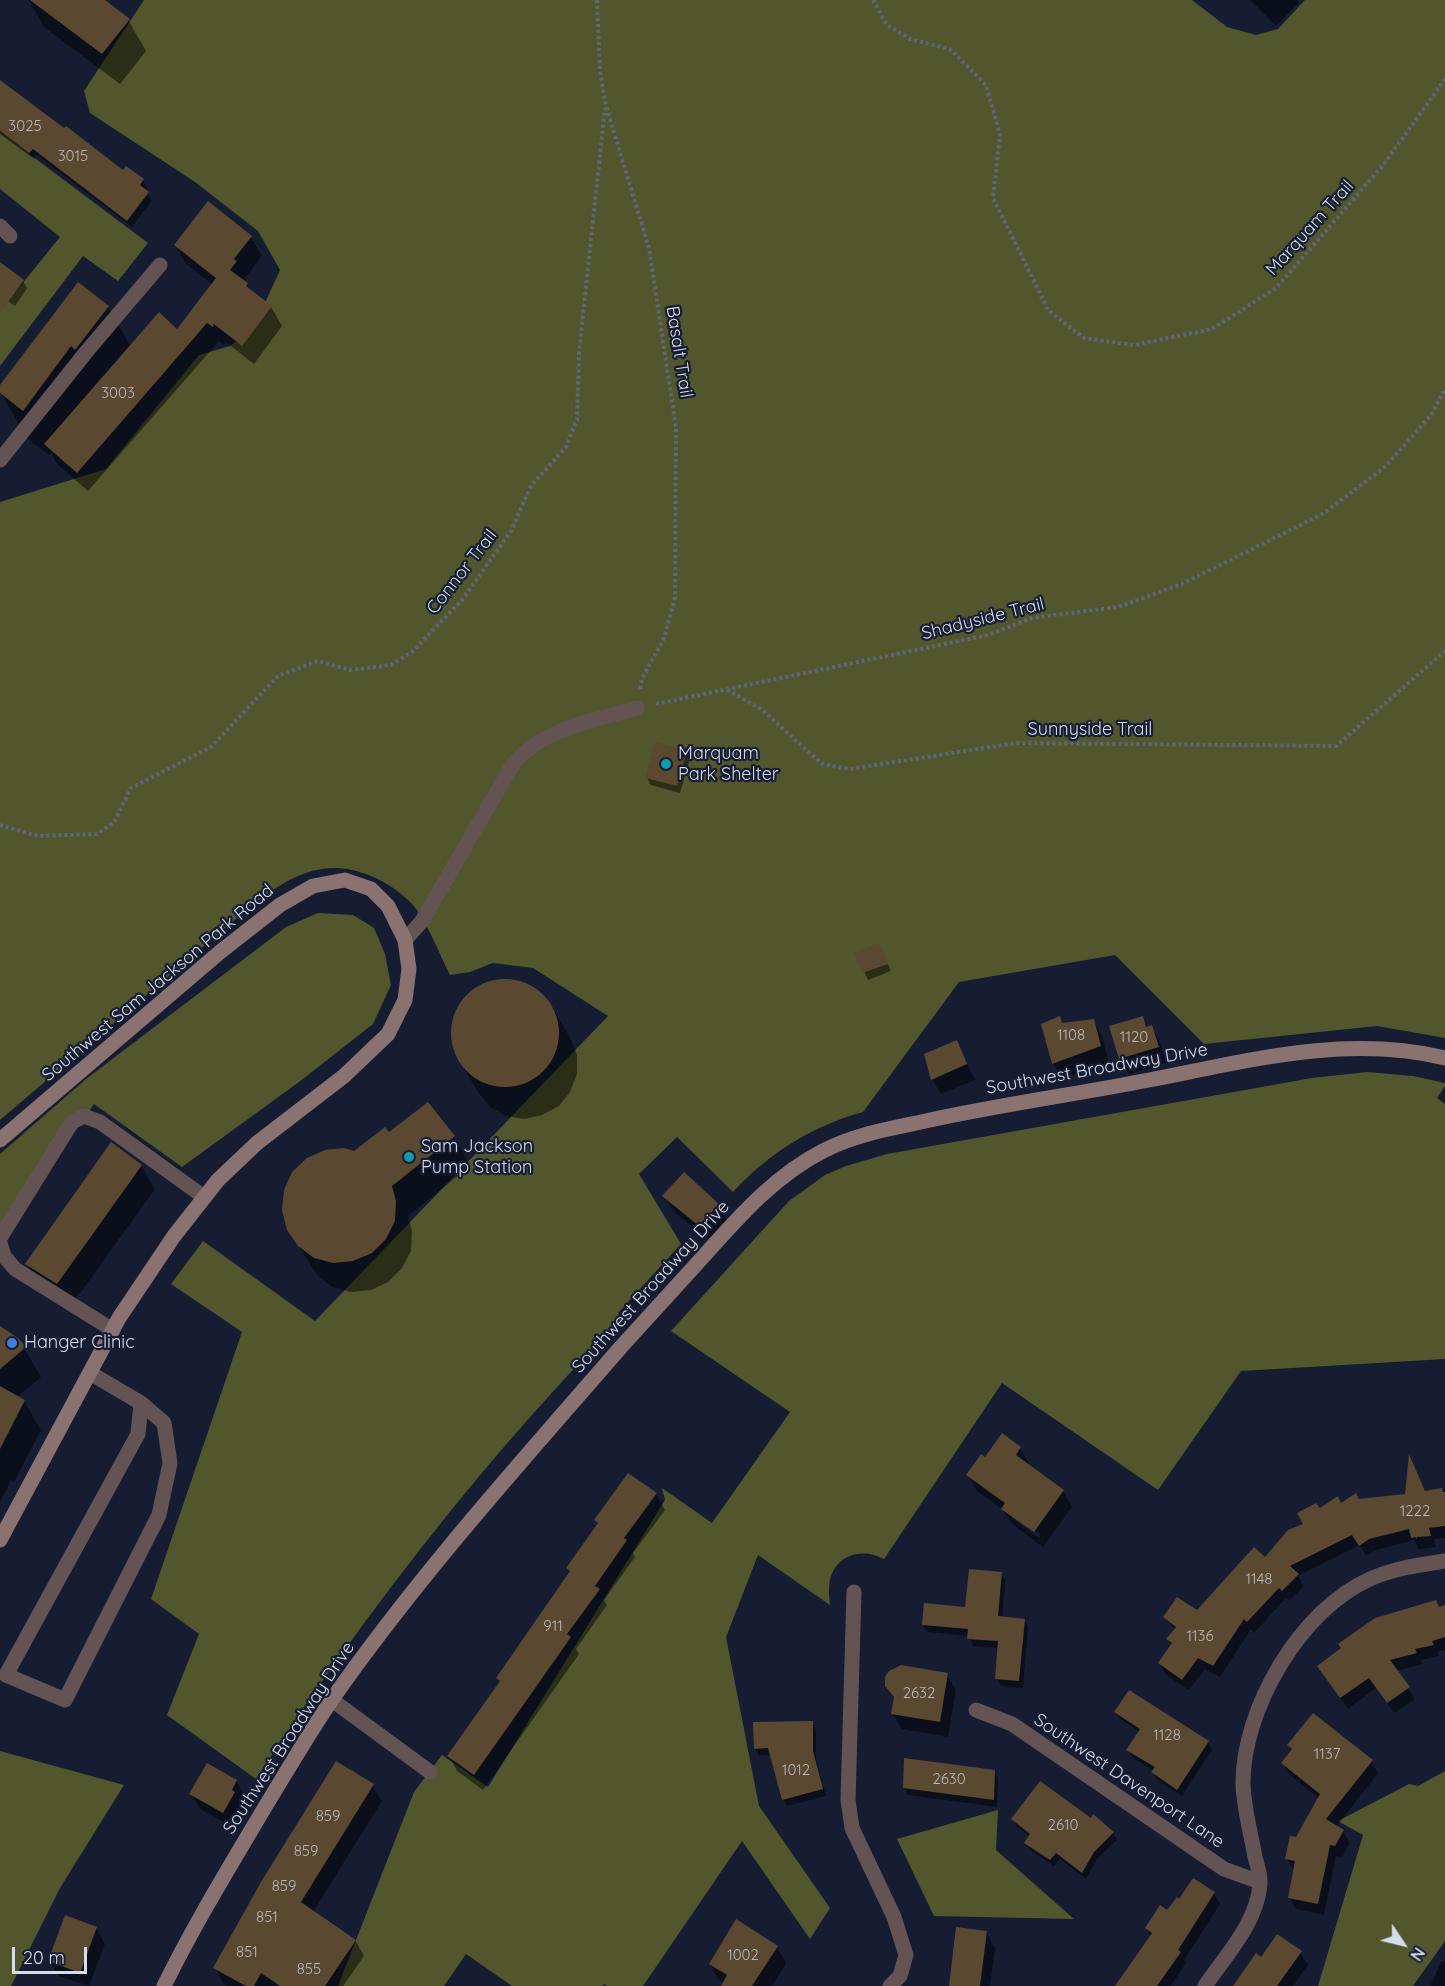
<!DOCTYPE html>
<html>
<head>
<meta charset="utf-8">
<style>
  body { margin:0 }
  #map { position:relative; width:1445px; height:1986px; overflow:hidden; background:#161d33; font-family:Quicksand,sans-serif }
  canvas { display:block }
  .north { position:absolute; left:1373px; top:1914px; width:60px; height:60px; -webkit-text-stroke:4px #161d33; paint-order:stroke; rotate:125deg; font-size:16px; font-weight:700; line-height:24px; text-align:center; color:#d6dceb }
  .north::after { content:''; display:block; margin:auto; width:21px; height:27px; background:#d6dceb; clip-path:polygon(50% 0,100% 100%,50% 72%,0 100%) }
  .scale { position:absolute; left:12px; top:1947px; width:75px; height:27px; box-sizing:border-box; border:3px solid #d6dceb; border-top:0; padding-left:8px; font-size:18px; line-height:21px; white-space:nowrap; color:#d6dceb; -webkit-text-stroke:4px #161d33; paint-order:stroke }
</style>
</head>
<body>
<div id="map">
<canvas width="1445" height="1986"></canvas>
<div class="north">N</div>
<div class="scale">20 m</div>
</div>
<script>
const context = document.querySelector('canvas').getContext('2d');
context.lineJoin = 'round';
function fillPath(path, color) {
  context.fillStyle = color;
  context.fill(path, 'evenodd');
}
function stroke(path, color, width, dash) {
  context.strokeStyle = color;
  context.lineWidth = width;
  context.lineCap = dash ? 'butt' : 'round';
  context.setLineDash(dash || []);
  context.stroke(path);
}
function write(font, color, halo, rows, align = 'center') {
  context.font = font + ' Quicksand,sans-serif';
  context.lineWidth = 4.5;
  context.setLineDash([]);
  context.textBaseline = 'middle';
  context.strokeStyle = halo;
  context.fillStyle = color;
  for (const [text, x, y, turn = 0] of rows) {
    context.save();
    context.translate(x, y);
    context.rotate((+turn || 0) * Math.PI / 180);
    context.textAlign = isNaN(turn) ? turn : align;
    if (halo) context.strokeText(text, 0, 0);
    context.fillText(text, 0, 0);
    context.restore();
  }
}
const forest = new Path2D(`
  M144 0H1192L1227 27 1256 35 1278 29 1305 0H1445V1038L1377 1026 1204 1044 1115 955 959 982 863 1112C812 1126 769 1153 733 1192L677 1137 639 1174 681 1244 618 1313 621 1317C574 1369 526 1420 481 1474 400 1571 325 1673 256 1779L167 1715 199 1634 151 1599 242 1332 171 1284 203 1241 315 1321 608 1016 533 968 493 963 470 972 450 975C440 955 427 922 413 905 402 893 386 882 371 876 324 856 290 876 252 905L0 1120V502L106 469 199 355 230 346 254 327 280 270 258 231 195 182 90 113 84 91Z
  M0 132 148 243 118 281 83 256 0 366V311L60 237 0 189Z
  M318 913 353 915 374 928 385 954 391 985 373 1024 299 1082 182 1167 94 1104 0 1235V1154L86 1079 286 927Z
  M1367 1072 1413 1076 1445 1083V1086L1437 1098 1445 1104V1359L1241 1371 1158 1490 1002 1383 884 1559C864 1548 839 1553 831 1576 828 1585 829 1595 830 1605L758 1555 726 1637 759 1806 830 1908 810 1939 742 1841 643 1986H607L604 1984 602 1986H512L466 1954 444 1986H338L414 1792 442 1755 488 1787 665 1500 662 1488 712 1523 790 1412 671 1331 789 1201 825 1175 846 1166 887 1154 1312 1078Z
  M0 1751 124 1785 60 1888 11 1986H0Z
  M1445 1771V1941L1413 1986H1318L1363 1835 1338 1821 1409 1784 1418 1786Z
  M998 1810 996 1850 1074 1919 934 1916 897 1839Z`);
const shadow = new Path2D(`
  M29 0H103L128 20 146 51 120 84 44 27Z
  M1250 0H1298L1299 3 1276 26Z
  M0 81 123 173 143 180 147 188 145 191 152 200 132 227 37 155 34 159 0 134Z
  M251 237 262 256 245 278 247 281 245 283 251 292 271 307 282 326 254 364 226 342 224 345 219 341 88 491 57 464 51 453 49 455 27 438 1 393 108 307 131 347 178 331 213 285 186 264 175 245Z
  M0 268 23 281 27 288 15 306 4 298 0 304Z
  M686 752 690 759 680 793 651 785 647 778Z
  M879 945 891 971 868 980 856 953Z
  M505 980 523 983 539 992 552 1006 570 1038 577 1055V1074L570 1092 559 1106 542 1115 524 1119 506 1116 490 1107 478 1092 459 1060 453 1043V1024L459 1007 471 992 487 983Z
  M1143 1018 1148 1028 1151 1027 1160 1042 1166 1063 1129 1074 1120 1058Z
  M1093 1021 1102 1036 1109 1062 1062 1079 1053 1063 1063 1024Z
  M956 1042 975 1080 941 1094 932 1079Z
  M389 1135 454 1137 470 1166 408 1216 412 1231 411 1251 402 1268 388 1282 371 1290 351 1292 332 1287 317 1275 288 1229 355 1152Z
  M141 1166 155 1189 71 1306 40 1287 27 1264Z
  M664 1196 718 1205 727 1221 709 1240 673 1211Z
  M0 1328 24 1348 41 1377 17 1397 24 1401 41 1430 14 1482 11 1480 0 1502Z
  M1020 1448 1029 1464 1028 1466 1063 1491 1072 1507 1043 1547 1012 1524 1003 1510 977 1491 968 1475 985 1459ZM1012 1514 1041 1535 1039 1538 1012 1518Z
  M1410 1458 1426 1492 1445 1489V1538L1434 1539 1436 1547 1419 1549 1414 1540 1376 1550 1366 1556 1360 1545 1298 1576 1304 1586 1289 1601 1286 1598 1254 1633 1251 1629 1220 1677 1205 1669 1189 1690 1166 1675 1159 1663 1172 1646 1168 1639 1175 1631 1165 1617 1198 1612 1265 1559 1319 1510 1358 1500 1407 1496Z
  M656 1494 665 1510 633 1553 635 1557 604 1600 607 1605 576 1649 579 1654 483 1790 457 1771 449 1756 501 1684 497 1678 570 1572 568 1568 598 1525 596 1521Z
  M1001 1574 1005 1581 1002 1618 1024 1620 1028 1627 1023 1688 1001 1686 997 1679 999 1648 973 1646 969 1636 928 1632 923 1625 966 1608Z
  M1445 1606V1650L1437 1652 1439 1656 1421 1660 1422 1664 1396 1671 1415 1699 1394 1713 1376 1688 1348 1709 1319 1667Z
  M947 1675 956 1690 948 1737 902 1729 893 1714Z
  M1116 1712 1208 1742 1212 1750 1182 1796 1157 1780 1153 1773 1154 1771 1132 1757 1128 1750 1140 1732 1120 1719Z
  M812 1723 816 1730V1759L826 1796 787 1806 783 1799 772 1755 759 1756 755 1748Z
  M1289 1745 1371 1761 1378 1773 1336 1827 1343 1831 1350 1843 1342 1857 1336 1856 1324 1915 1296 1909 1289 1897 1295 1872 1287 1859 1320 1799 1290 1775 1283 1763 1292 1751Z
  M337 1763 373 1786 382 1801 313 1912 355 1940 364 1956 343 1986H228L224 1984 215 1968Z
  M994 1771 998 1778 997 1807 908 1795 904 1788Z
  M236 1781 245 1796 241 1805 243 1809 232 1827 200 1809 191 1794Z
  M1013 1819 1091 1820 1113 1833 1117 1840 1097 1859 1086 1879 1060 1859 1054 1866 1030 1850 1026 1843 1030 1836 1017 1827Z
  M1214 1893 1220 1904 1184 1960 1186 1963 1171 1986H1116L1152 1937 1146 1928 1168 1913 1180 1901Z
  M96 1928 105 1944 89 1986 59 1976 50 1961Z
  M986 1932 995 1948 990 1986H950Z
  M777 1947 786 1963 772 1986H723L725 1983 719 1980 710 1964Z
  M1300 1952 1308 1965 1293 1986H1235L1262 1959Z
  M1445 1961V1986H1430L1441 1962Z`);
const building = new Path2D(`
  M30 0H105L130 19 102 54Z
  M0 80 64 128 66 126 123 170 126 166 144 179 140 185 149 192 127 221 33 149 29 153 0 131Z
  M208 201 252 236 234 259 237 261 230 270 248 283 246 286 272 306 242 346 214 324 213 327 207 323 77 473 44 444 159 312 177 329 216 278 174 245Z
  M0 262 24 280 0 313Z
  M78 282 109 306 75 350 71 346 23 411 0 393V385Z
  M655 742 687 750 677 786 645 778Z
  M880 943 888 964 862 973 854 952Z
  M451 1033a54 54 0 1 1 108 0a54 54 0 1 1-108 0Z
  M1060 1016 1062 1023 1094 1019 1101 1046 1052 1064 1041 1024Z
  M1143 1016 1146 1027 1152 1025 1159 1047 1119 1059 1109 1026Z
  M957 1040 967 1064 931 1080 924 1054Z
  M428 1102 455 1136 392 1186 396 1201 395 1221 386 1239 372 1253 353 1261 333 1263 314 1258 298 1246 287 1230 282 1210 284 1190 292 1172 307 1158 325 1150 344 1148 354 1151 385 1127 389 1132Z
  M111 1142 142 1165 57 1284 25 1264Z
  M684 1172 719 1204 699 1226 662 1196Z
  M0 1326 18 1338 26 1347 0 1369Z
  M0 1386 25 1400 0 1449Z
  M1002 1433 1021 1447 1016 1455 1064 1490 1034 1532 1001 1509 1005 1503 966 1475 981 1454 985 1457Z
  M1409 1454 1425 1491 1442 1488 1443 1492H1445V1526L1429 1528 1431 1536 1417 1537V1539L1416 1537 1411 1538 1409 1529 1369 1539 1359 1546 1352 1535 1290 1566 1299 1574 1282 1591 1279 1588 1247 1622 1244 1619 1213 1666 1198 1658 1182 1680 1158 1663 1172 1643 1166 1639 1176 1627 1163 1617 1177 1597 1197 1610 1254 1547 1265 1557 1288 1530 1303 1524 1297 1513 1316 1503 1320 1508 1338 1496 1341 1503 1356 1493 1359 1499 1405 1494Z
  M628 1473 657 1493 624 1538 627 1540 595 1586 600 1589 567 1634 571 1637 474 1775 447 1756 500 1681 496 1678 570 1571 566 1568 598 1523 594 1520Z
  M969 1569 1002 1572 998 1616 1025 1619 1019 1681 995 1679 998 1641 967 1639 968 1629 922 1625 924 1603 965 1607Z
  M1436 1600 1439 1607 1445 1605V1637L1432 1641 1434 1645 1415 1649 1417 1653 1390 1660 1410 1687 1387 1703 1369 1678 1340 1698 1317 1666 1341 1648 1338 1644 1375 1618Z
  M901 1665 948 1673 940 1722 891 1714 894 1697 885 1686V1677L889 1671Z
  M1129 1690 1209 1741 1177 1790 1151 1772 1155 1767 1126 1750 1140 1729 1114 1712Z
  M1313 1713 1373 1760 1326 1819 1344 1830 1335 1846 1330 1845 1318 1904 1288 1898 1295 1861 1285 1859 1290 1836 1296 1837 1320 1794 1281 1763 1292 1749 1287 1745Z
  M813 1721V1751L823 1789 782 1800 768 1748 754 1749 753 1722Z
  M904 1758 995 1770 994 1800 903 1788Z
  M336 1761 374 1784 301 1902 356 1940 325 1986H280L261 1973 254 1986H246L213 1968 261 1882Z
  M207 1763 237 1780 232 1790 235 1792 223 1813 189 1794Z
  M1040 1781 1091 1818 1093 1814 1114 1832 1094 1852 1082 1873 1056 1853 1050 1860 1024 1843 1030 1834 1011 1819Z
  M1193 1878 1215 1892 1178 1950 1181 1952 1157 1986H1115L1152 1933 1145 1928 1160 1905 1167 1910 1177 1897 1179 1899Z
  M65 1915 97 1927 80 1973 48 1961Z
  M736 1919 778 1946 752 1986H721L727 1975 709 1964Z
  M956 1927 987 1931 980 1986H949Z
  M1277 1934 1302 1951 1277 1986H1233L1256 1953 1261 1957Z`);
const path = new Path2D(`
  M597 0 600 72 606 106 649 248 676 428 675 598 664 638 642 679 640 690
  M873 0 887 25 910 39 950 49 986 85 1000 135 993 198 1048 310 1084 338 1134 345 1212 329 1276 288 1384 164 1445 79
  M727 690 761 709 822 764 850 769 1016 743 1336 746 1445 651
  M656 704 988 635 1032 618 1118 607 1182 584 1324 513 1386 466 1431 415 1445 389
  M0 825 38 836 97 834 114 822 131 788 211 747 278 676 318 661 350 670 391 665 412 652 462 600 511 531 531 486 566 447 577 420 579 353 605 108`);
const lane = new Path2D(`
  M0 460 87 351 160 265
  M0 1238 72 1122 84 1116 100 1122 204 1197
  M0 1243 4 1256 15 1269 113 1330
  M90 1373 141 1403 164 1423 170 1463 159 1515 65 1700 6 1675 138 1434 141 1403
  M332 1700 430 1772`);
const street = new Path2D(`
  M0 226 10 236
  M405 940 422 921 509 771C533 730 594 721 637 708
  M854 1592 848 1800 852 1828 894 1917 906 1955 900 1976 890 1986
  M976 1710 1012 1724 1224 1869 1260 1882
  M1205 1986C1226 1955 1257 1923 1260 1884 1261 1876 1257 1865 1255 1857 1251 1834 1244 1809 1243 1785 1242 1710 1300 1610 1370 1579 1395 1568 1419 1565 1445 1561`);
const secondary = new Path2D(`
  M0 1140 220 952 280 905 313 886 345 880 371 889 388 906 405 940 409 969 405 1000 388 1034 344 1076 257 1143 218 1180 174 1236 119 1318 0 1540
  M164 1986C194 1925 230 1866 265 1807 287 1771 309 1733 333 1698 420 1574 522 1461 621 1347 648 1317 675 1288 702 1258 738 1218 774 1176 823 1151 853 1135 888 1129 921 1122 996 1105 1073 1095 1149 1080 1247 1061 1345 1034 1445 1058`);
const markers = [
  [666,764,6,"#0f9aa8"],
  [409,1157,6,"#0f9aa8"],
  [12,1343,6,"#3f7fe0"]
];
const numberNames = [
  ["3025",25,126],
  ["3015",73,156],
  ["3003",118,393],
  ["1108",1071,1035],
  ["1120",1134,1037],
  ["1222",1415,1511],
  ["1148",1259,1579],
  ["911",553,1626],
  ["1136",1200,1636],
  ["2632",919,1693],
  ["1128",1167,1735],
  ["1137",1327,1754],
  ["1012",796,1770],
  ["2630",949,1779],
  ["859",328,1816],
  ["2610",1063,1825],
  ["859",306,1851],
  ["859",284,1886],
  ["851",267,1917],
  ["851",247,1952],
  ["1002",743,1955],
  ["855",309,1969]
];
const streetNames = [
  ["Marquam Trail",1310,228,-48],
  ["Basalt Trail",679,352,81],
  ["Connor Trail",462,572,-52],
  ["Shadyside Trail",983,619,-14],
  ["Sunnyside Trail",1090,730],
  ["Southwest Sam Jackson Park Road",158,983,-40],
  ["Southwest Broadway Drive",1097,1069,-10],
  ["Southwest Broadway Drive",651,1287,-48],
  ["Southwest Broadway Drive",289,1738,-57],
  ["Southwest Davenport Lane",1129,1781,34]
];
const poiNames = [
  ["Marquam",678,754],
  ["Park Shelter",678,775],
  ["Sam Jackson",421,1147],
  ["Pump Station",421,1168],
  ["Hanger Clinic",24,1343]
];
fillPath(forest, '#52562c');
fillPath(shadow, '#0007');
fillPath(building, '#5b4831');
stroke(path, '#60667a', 4, [3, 3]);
stroke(lane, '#635453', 15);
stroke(street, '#635453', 15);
stroke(secondary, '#8a7271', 15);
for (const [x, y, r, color] of markers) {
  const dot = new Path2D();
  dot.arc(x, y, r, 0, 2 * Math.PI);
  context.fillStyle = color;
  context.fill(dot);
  stroke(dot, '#161d33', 2);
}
write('15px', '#b7b7bc', null, numberNames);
write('18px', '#d6dceb', '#161d33', streetNames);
write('18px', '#d6dceb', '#161d33', poiNames, 'left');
</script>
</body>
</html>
